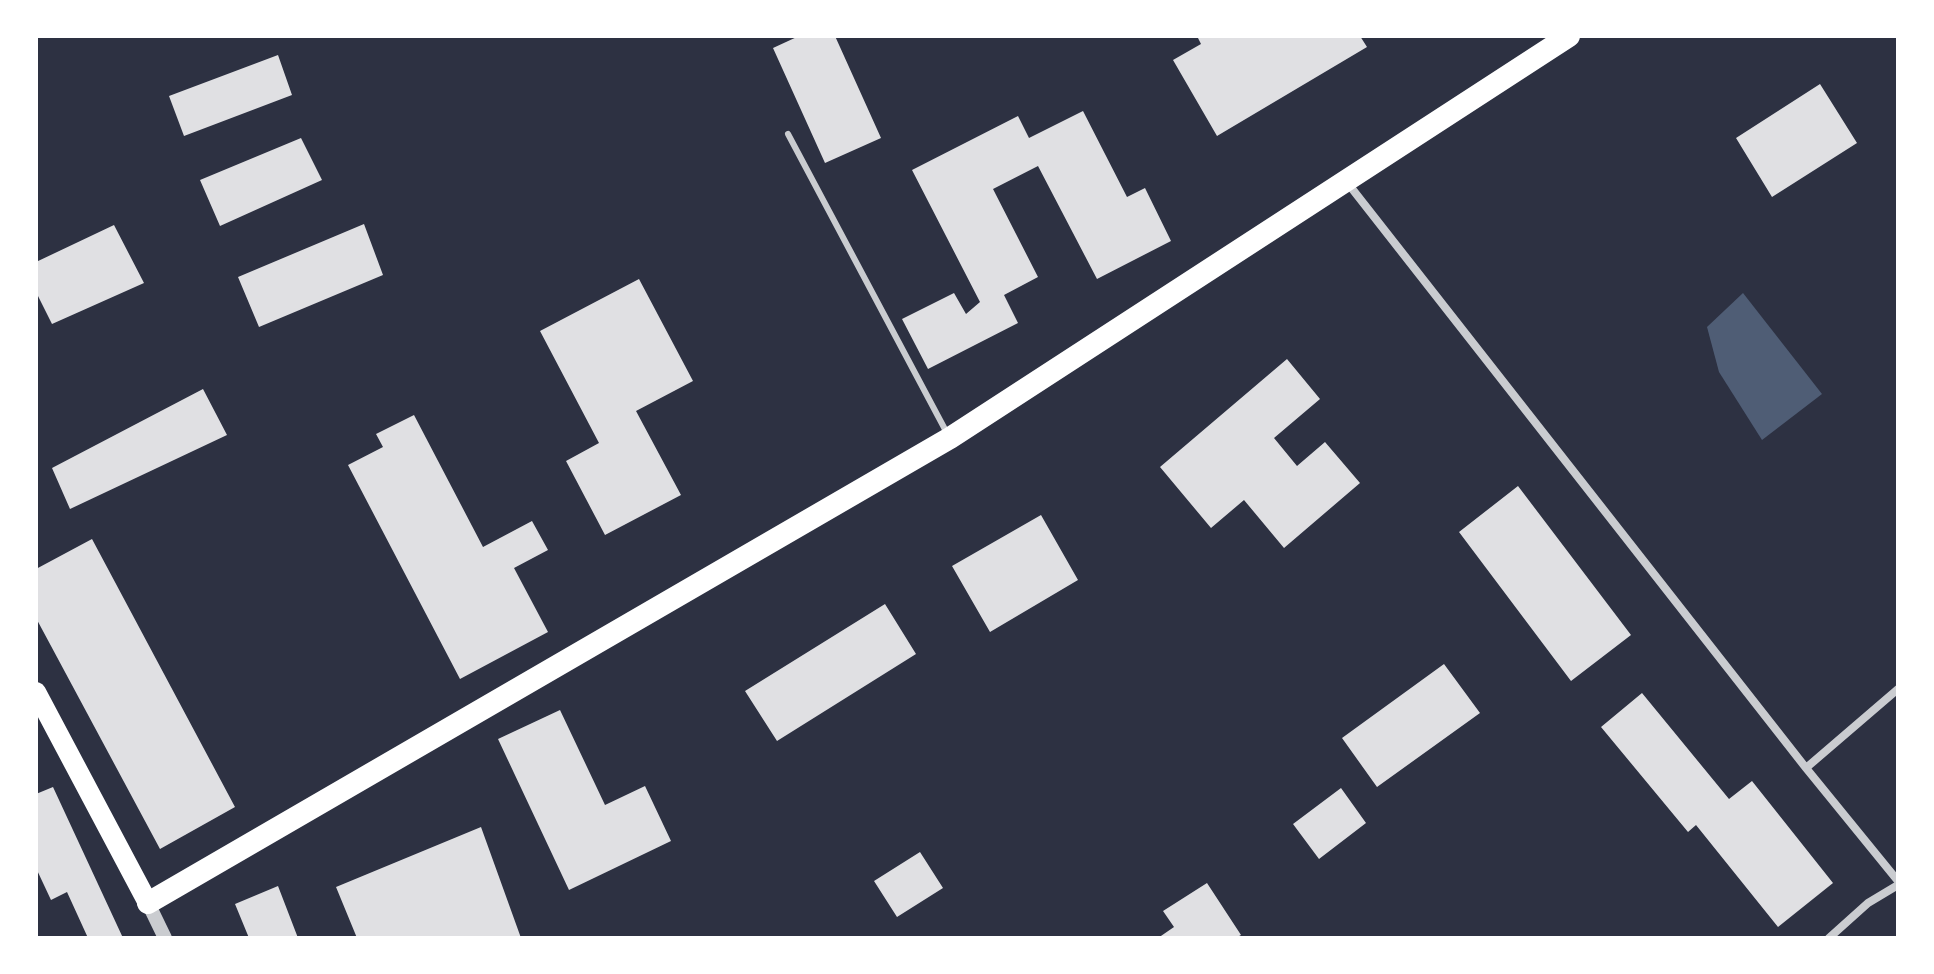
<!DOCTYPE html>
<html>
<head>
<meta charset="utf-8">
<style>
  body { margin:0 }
  #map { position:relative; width:1934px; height:974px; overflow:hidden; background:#2d3142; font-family:"Source Sans 3",sans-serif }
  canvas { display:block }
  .frame { position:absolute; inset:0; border:38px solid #fff; pointer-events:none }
</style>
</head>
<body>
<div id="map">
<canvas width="1934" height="974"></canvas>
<div class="frame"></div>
</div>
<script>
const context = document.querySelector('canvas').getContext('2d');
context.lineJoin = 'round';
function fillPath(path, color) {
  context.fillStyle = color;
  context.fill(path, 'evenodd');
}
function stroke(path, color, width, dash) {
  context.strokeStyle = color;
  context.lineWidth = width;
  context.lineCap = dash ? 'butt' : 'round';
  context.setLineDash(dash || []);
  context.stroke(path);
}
const water = new Path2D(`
  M1743 293 1822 394 1762 440 1719 372 1707 327Z`);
const building = new Path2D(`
  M799 36H835L881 138 825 163 773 48Z
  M1197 36H1360L1367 47 1217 136 1173 60 1201 44Z
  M278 55 292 95 184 136 169 96Z
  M1820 84 1857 143 1772 197 1736 138Z
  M1083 111 1127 197 1145 188 1171 241 1097 279 1038 166 993 189 1038 277 1004 295 1018 323 928 369 902 319 954 293 966 314 980 302 912 170 1018 116 1029 138Z
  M301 138 322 180 220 226 200 180Z
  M364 224 383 275 259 327 238 277Z
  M114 225 144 283 52 324 36 292V262Z
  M639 279 693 381 636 411 681 495 605 535 566 461 599 443 540 331Z
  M1287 359 1320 399 1274 438 1297 466 1325 442 1360 483 1284 548 1244 500 1211 528 1160 467Z
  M203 389 227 435 70 509 52 468Z
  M414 415 483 547 532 521 548 550 514 568 548 632 460 679 348 465 383 447 376 434Z
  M1518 486 1631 635 1571 681 1459 532Z
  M1041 515 1078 580 990 632 952 566Z
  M92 539 235 807 160 849 36 618V569Z
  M885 604 916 654 777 741 745 691Z
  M1444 664 1480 713 1377 787 1342 738Z
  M1642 693 1729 799 1752 781 1833 883 1778 927 1696 825 1688 832 1601 727Z
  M560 710 605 805 645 786 671 841 569 890 498 739Z
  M53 787 123 938H88L67 892 51 900 36 868V794Z
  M1341 788 1366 823 1319 859 1293 824Z
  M481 827 521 938H357L336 887Z
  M920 852 943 888 897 917 874 881Z
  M1207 883 1241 935 1235 938H1158L1174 927 1163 911Z
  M278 886 298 938H249L235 904Z`);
const service = new Path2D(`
  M788 134 948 435`);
const minor = new Path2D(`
  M1346 181 1806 768 1898 689
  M1806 768 1898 881
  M1829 938 1868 903 1898 885`);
const tertiary = new Path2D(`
  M148 903 165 938`);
const primary = new Path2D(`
  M36 692 148 903`);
const trunk = new Path2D(`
  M148 903 950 438 1569 36`);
fillPath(water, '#4f5d75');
fillPath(building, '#e0e0e3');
stroke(service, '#caccd0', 6);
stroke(minor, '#caccd0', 8);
stroke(tertiary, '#caccd0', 14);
stroke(primary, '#fff', 20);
stroke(trunk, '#fff', 22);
</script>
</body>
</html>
